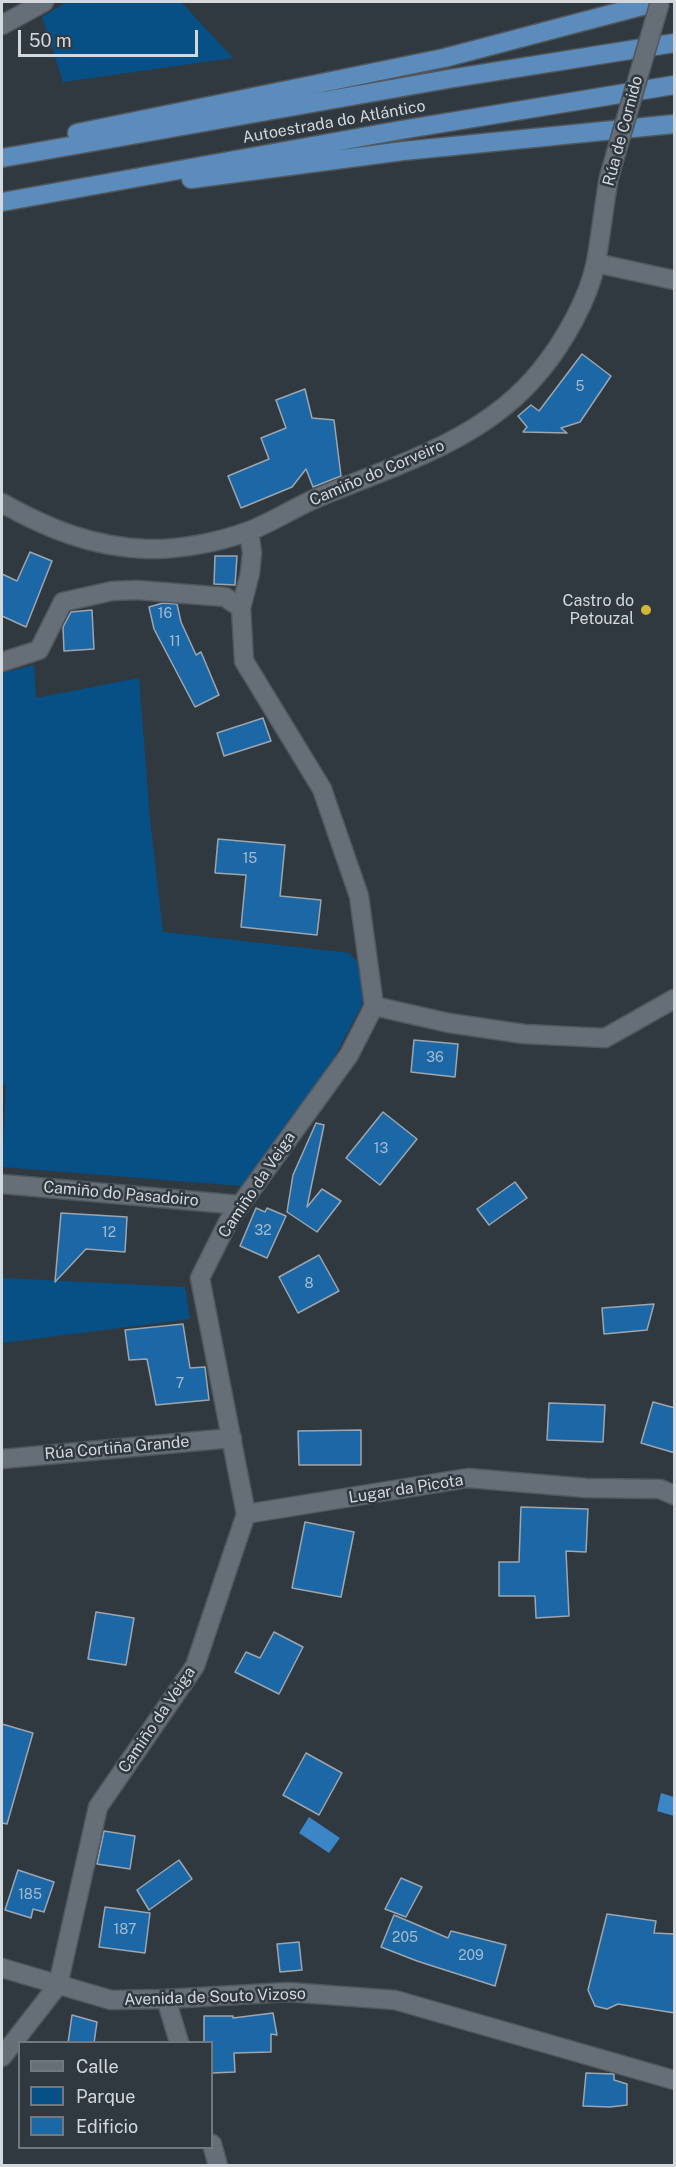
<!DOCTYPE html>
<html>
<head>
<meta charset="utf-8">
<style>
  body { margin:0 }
  #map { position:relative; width:676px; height:2167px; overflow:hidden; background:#313940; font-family:"Public Sans",sans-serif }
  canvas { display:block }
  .frame { position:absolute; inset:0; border:3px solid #d3d8dc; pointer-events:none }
  .legend { position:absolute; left:18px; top:2041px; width:195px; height:108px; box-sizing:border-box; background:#313940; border:2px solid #72797e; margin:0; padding:8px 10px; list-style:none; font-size:18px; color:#d3d8dc }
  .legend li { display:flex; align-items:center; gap:12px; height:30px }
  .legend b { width:30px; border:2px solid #72797e }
  .scale { position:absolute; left:18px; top:30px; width:180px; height:27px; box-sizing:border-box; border:3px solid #d3d8dc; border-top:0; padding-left:8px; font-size:18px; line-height:21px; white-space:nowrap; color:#d3d8dc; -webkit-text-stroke:4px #313940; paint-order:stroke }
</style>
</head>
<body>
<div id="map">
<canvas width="676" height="2167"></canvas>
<div class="frame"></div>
<ul class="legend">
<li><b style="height:8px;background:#666e77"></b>Calle</li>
<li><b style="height:16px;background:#065086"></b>Parque</li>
<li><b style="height:16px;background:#1c68a7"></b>Edificio</li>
</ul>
<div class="scale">50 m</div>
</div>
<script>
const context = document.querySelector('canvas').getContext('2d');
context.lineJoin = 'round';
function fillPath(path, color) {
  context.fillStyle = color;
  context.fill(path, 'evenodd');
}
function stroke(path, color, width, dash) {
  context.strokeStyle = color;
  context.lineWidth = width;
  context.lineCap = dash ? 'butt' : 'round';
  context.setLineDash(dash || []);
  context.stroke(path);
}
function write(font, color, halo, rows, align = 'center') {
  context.font = font + ' "Public Sans",sans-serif';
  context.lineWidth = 5;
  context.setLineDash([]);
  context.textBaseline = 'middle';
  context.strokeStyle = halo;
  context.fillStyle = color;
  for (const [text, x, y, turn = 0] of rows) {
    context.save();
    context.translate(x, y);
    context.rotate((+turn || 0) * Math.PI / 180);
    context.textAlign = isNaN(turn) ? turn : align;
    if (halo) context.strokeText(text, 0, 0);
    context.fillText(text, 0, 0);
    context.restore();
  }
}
const green = new Path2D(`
  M67 2H181L233 58 63 82 42 17Z
  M34 665 36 698 139 678 150 819 163 932 349 953 360 965 363 1003 320 1084 241 1186 2 1167 6 1085H2V673Z
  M2 1278 185 1287 190 1319 2 1343Z`);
const water = new Path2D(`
  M661 1793 674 1797V1816L657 1811Z
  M309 1817 340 1838 329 1853 299 1833Z`);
const building = new Path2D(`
  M582 354 611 376 580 422 561 428 567 433 523 432 527 427 518 416 531 405 539 411Z
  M305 389 312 418 334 420 341 476 313 487 306 469 292 487 241 508 228 476 269 459 261 438 286 428 276 400Z
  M30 552 52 561 26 627 2 616V574L17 581Z
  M215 556H237L235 585 214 584Z
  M163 603 177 604 181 622 196 655 201 652 219 695 195 707 154 629 149 607Z
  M92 610 94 649 64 651 63 627 71 612Z
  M263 718 271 741 224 756 217 733Z
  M218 839 285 845 280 896 321 900 317 935 241 927 246 875 215 873Z
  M414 1040 458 1044 455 1077 411 1072Z
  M383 1112 417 1139 380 1185 346 1158Z
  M316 1123 324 1125 307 1207 322 1189 341 1201 317 1232 287 1212 293 1175Z
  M515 1182 527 1198 489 1225 477 1209Z
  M256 1208 265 1212 267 1208 286 1216 267 1258 240 1246Z
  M61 1213 127 1217 125 1252 86 1249 55 1282Z
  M319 1255 339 1291 298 1313 279 1277Z
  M654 1304 647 1330 604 1334 602 1308Z
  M183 1324 190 1368 205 1367 209 1400 156 1405 147 1359 129 1360 125 1330Z
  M653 1402 675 1408V1453L641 1443Z
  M549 1403 605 1405 603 1442 547 1440Z
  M361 1430V1465H299L298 1431Z
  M521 1507 588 1509 586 1552 566 1551 569 1616 536 1618 535 1596H499V1562H519Z
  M305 1522 354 1532 341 1597 292 1588Z
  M96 1612 134 1618 126 1665 88 1659Z
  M274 1632 303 1647 279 1694 235 1672 246 1652 260 1658Z
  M2 1724 33 1733 7 1824 2 1823Z
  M306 1753 342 1773 319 1815 283 1795Z
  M104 1831 135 1836 130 1869 97 1864Z
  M179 1860 192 1879 149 1910 137 1890Z
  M18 1870 54 1882 44 1912 33 1909 31 1918 5 1910Z
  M401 1878 422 1887 406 1917 385 1909Z
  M105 1907 150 1913 145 1953 99 1947Z
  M607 1914 656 1921 654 1933 675 1934V2013L618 2004 607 2009 595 2006 588 1990Z
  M394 1915 448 1938 451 1931 506 1945 495 1986 417 1961 381 1947Z
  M299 1942 302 1970 280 1972 277 1944Z
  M273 2013 277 2035 271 2034V2052L234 2053 235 2072 212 2073V2043H204V2016H233V2018Z
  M72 2015 97 2022 94 2043H68Z
  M586 2073 614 2074V2080L627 2084V2105L610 2107 583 2106Z`);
const street = new Path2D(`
  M2 25 44 2
  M596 263 674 280
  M2 503C48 529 93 547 147 549 179 550 220 542 249 531 273 522 295 507 319 497 398 464 485 440 541 370 564 342 589 298 596 262 601 234 604 205 609 177
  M2 662 39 650 63 602 112 591 137 590 225 597 241 608
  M374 1006 449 1023 524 1034 605 1038 674 999
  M2 1184 240 1205
  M2 1459 232 1438
  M246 1514 468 1478 586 1488 660 1489 674 1495
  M166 1999 179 2042
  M2 2057 58 1985 98 1807 195 1666 246 1514 200 1278 228 1222 349 1055 374 1006 359 896 322 789 244 661 241 608 250 573 252 553 249 531
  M212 2144 218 2166`);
const secondary = new Path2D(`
  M2 1968 111 2000 166 1999 288 1992 395 2000 674 2080`);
const highway = new Path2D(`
  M77 133 444 58 657 2
  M2 158 448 79 674 43
  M191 179 403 151 674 124
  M2 202 401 130 674 85`);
const streetBridge = new Path2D(`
  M609 177 660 2`);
const markers = [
  [646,610,6,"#cfb837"]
];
const numberNames = [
  ["5",580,387],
  ["16",165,614],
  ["11",175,642],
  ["15",250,859],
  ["36",435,1058],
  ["13",381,1149],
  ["32",263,1231],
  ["12",109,1233],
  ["8",309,1284],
  ["7",180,1384],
  ["185",30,1895],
  ["187",125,1930],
  ["205",405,1938],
  ["209",471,1956]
];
const streetNames = [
  ["Autoestrada do Atlántico",334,122,-10],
  ["Rúa de Cornido",623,131,-75],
  ["Camiño do Corveiro",377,473,-23],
  ["Camiño da Veiga",257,1185,-56],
  ["Camiño do Pasadoiro",121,1194,5],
  ["Rúa Cortiña Grande",117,1448,-5],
  ["Lugar da Picota",406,1489,-9],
  ["Camiño da Veiga",157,1720,-56],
  ["Avenida de Souto Vizoso",215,1997,-2]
];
const poiNames = [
  ["Castro do",634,601],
  ["Petouzal",634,619]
];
fillPath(green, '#065086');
fillPath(water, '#3c85c6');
fillPath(building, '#1c68a7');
stroke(building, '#9da6af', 1.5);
stroke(street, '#51575d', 21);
stroke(secondary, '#51575d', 21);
stroke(highway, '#51575d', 21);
stroke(street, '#666e77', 18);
stroke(secondary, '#666e77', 18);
stroke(highway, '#5b8cbc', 18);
stroke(streetBridge, '#51575d', 21, []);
stroke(streetBridge, '#666e77', 18);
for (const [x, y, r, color] of markers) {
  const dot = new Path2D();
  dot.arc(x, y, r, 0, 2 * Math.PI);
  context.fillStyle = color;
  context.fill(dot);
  stroke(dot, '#313940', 2);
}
write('14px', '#a5bccf', null, numberNames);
write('16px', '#d3d8dc', '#313940', streetNames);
write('16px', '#d3d8dc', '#313940', poiNames, 'right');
</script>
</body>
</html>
